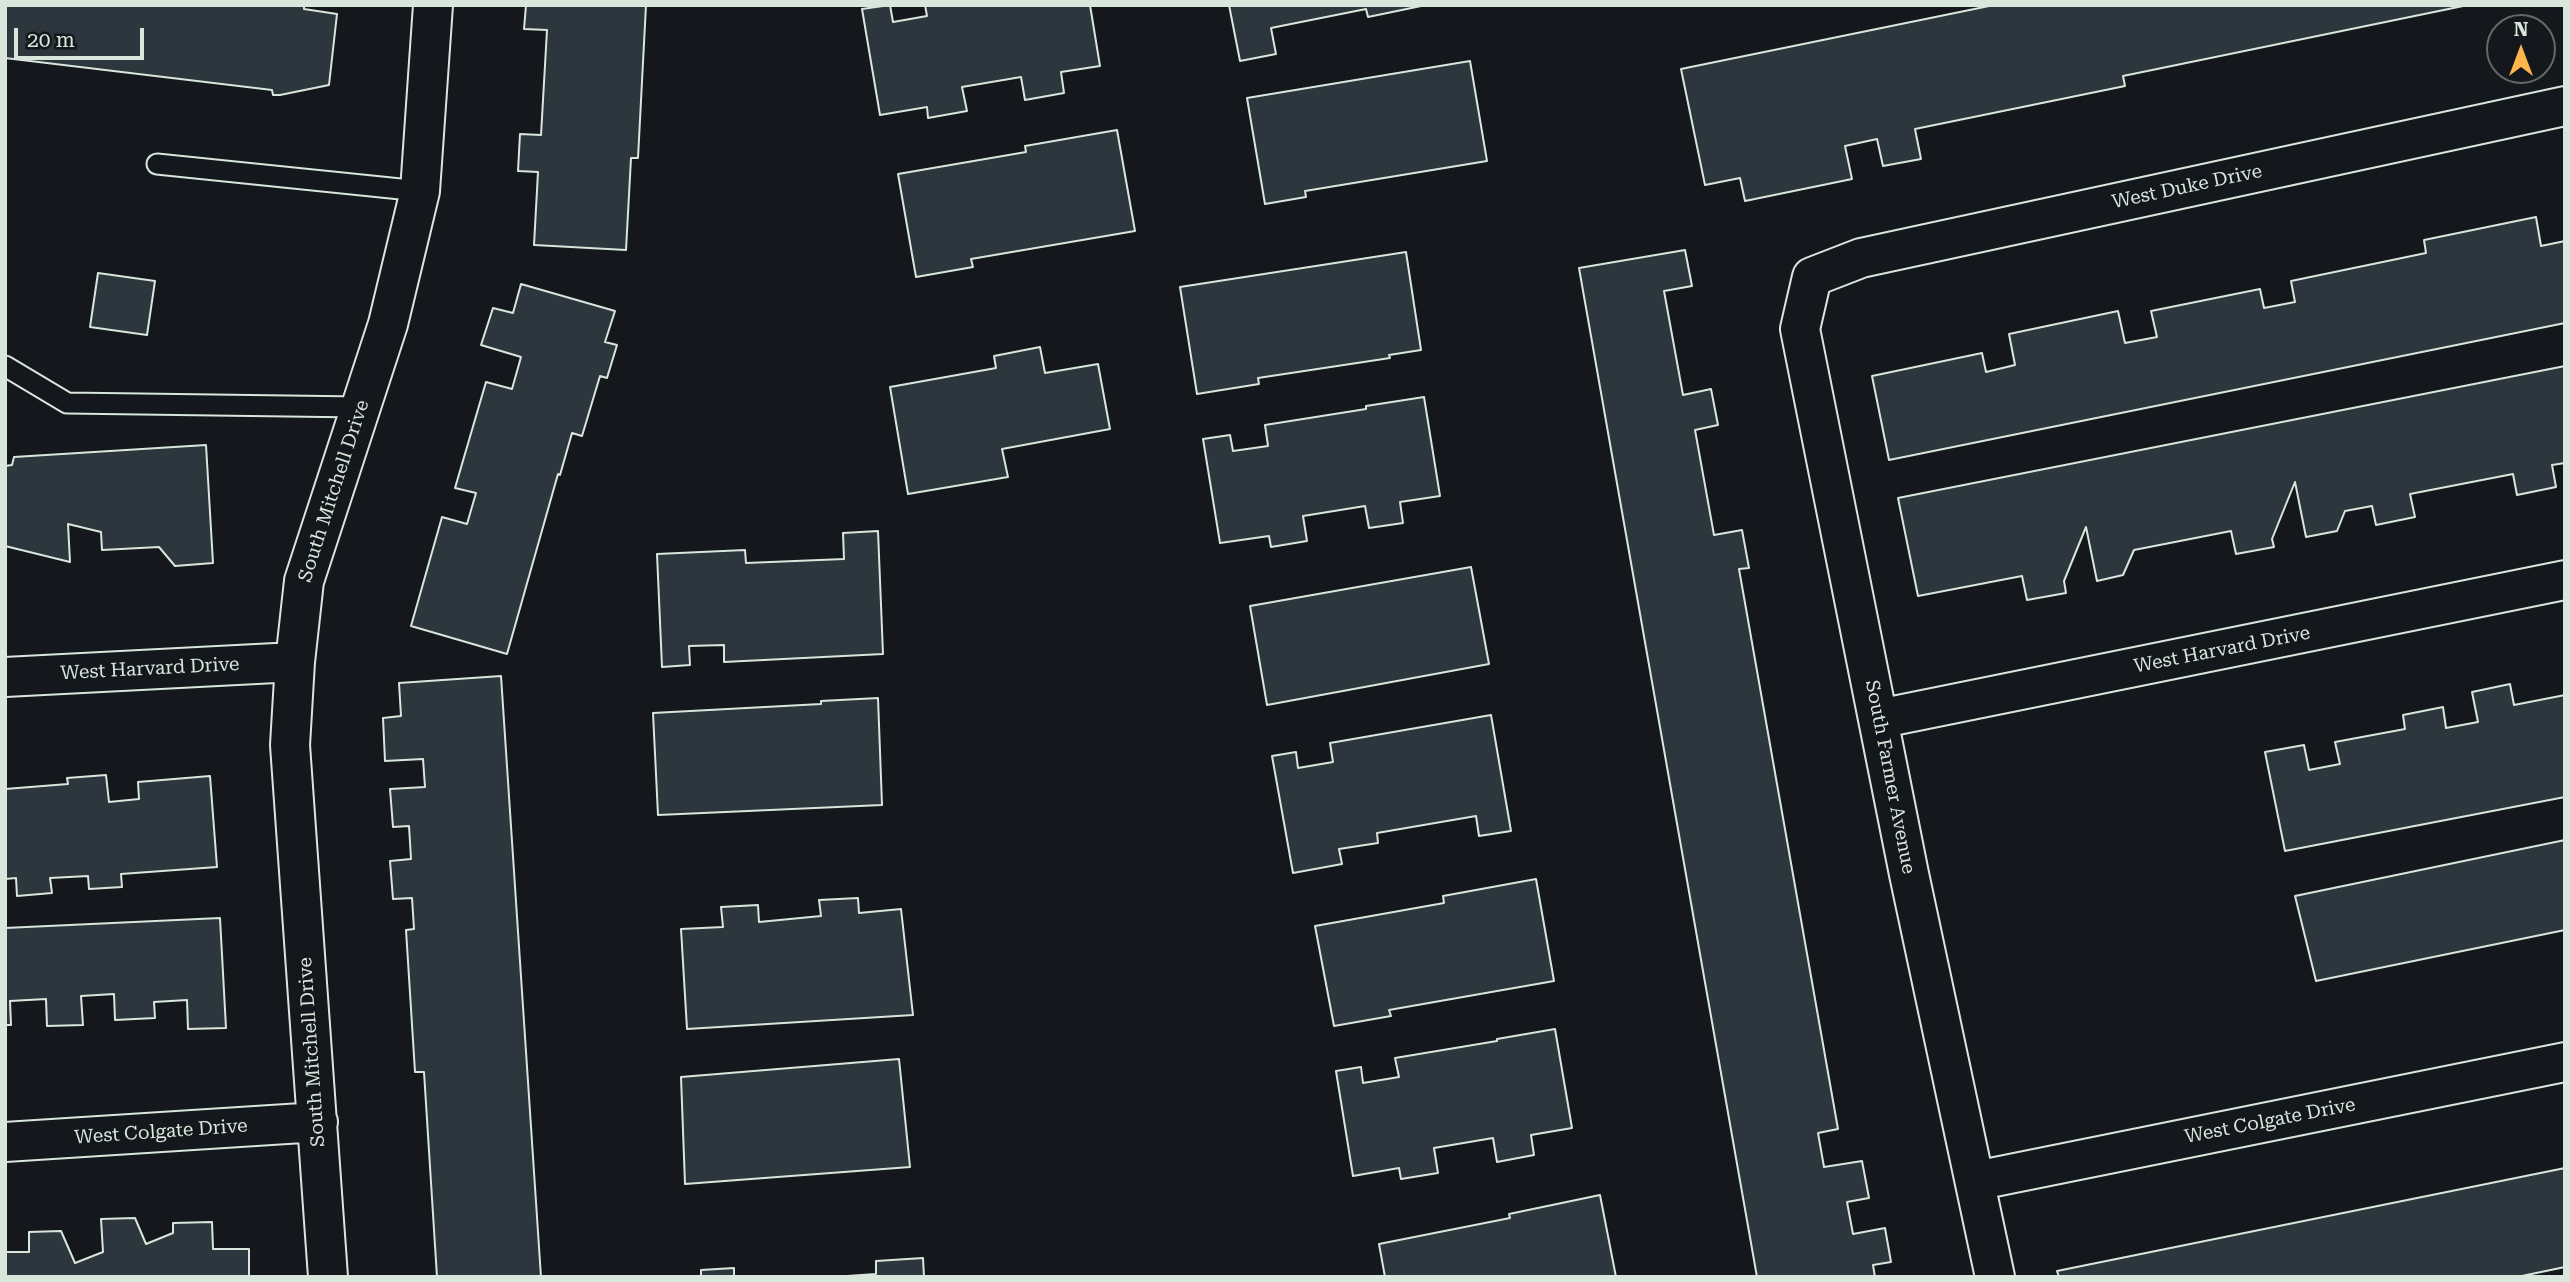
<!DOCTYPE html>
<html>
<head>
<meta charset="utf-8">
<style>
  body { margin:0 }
  #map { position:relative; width:2570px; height:1282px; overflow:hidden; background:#14181c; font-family:"Roboto Serif",serif }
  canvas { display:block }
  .frame { position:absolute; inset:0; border:7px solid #d8e6dc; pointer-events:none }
  .north { position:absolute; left:2486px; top:14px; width:70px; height:70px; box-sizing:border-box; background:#14181c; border:2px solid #626a69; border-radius:50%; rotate:0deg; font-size:19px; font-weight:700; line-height:28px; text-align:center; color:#d8e6dc }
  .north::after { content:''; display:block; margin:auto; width:24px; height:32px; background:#ffb74d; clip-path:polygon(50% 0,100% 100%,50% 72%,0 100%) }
  .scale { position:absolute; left:14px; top:28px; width:130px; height:32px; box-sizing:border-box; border:4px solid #d8e6dc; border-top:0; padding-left:9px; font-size:21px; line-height:24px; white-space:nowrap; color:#d8e6dc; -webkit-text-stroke:5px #14181c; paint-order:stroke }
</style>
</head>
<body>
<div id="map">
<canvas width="2570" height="1282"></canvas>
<div class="frame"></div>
<div class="north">N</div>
<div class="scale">20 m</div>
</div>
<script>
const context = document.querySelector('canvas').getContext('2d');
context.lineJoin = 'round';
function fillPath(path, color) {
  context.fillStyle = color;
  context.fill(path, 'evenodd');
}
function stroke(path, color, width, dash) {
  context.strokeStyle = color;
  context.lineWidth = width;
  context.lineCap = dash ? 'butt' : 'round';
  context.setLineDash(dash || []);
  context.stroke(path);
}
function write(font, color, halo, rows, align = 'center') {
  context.font = font + ' "Roboto Serif",serif';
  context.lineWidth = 5;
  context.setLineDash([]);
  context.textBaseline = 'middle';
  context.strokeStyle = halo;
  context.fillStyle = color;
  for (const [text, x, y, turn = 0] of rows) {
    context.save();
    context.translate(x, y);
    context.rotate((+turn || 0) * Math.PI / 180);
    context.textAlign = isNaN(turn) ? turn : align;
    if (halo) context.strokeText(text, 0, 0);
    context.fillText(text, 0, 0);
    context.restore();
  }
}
const building = new Path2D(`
  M5 5H304V9L337 14 329 85 280 95H273L272 90 5 58Z
  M526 5H646L638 158H631L626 250 534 245 538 172 518 171 520 134 541 135 547 30 524 29Z
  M890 5 893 22 927 16 925 5H1090L1100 66 1061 72 1064 93 1025 100 1021 77 962 87 967 111 928 118 927 107 880 115 862 9Z
  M1229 5H1426L1368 17 1366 9 1271 28 1276 54 1240 61Z
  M1994 5H2468L2123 76 2125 86 1915 129 1921 159 1883 166 1877 139 1845 146 1852 179 1745 201 1740 178 1705 185 1681 69Z
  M1470 61 1487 161 1305 191 1306 197 1265 204 1247 98Z
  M1117 130 1135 231 971 259 973 267 916 277 898 174 1026 152 1025 146Z
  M2536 217 2541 246 2565 241V323L1889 460 1872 376 1982 353 1986 372 2015 365 2009 334 2118 311 2125 343 2157 337 2151 311 2260 289 2264 308 2295 302 2291 281 2426 253 2424 240Z
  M1685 250 1692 286 1664 291 1683 395 1711 389 1718 425 1695 430 1714 535 1742 530 1749 568 1739 569 1838 1129 1818 1133 1824 1167 1862 1161 1869 1198 1847 1202 1853 1234 1885 1228 1891 1262 1873 1265 1875 1277H1757L1579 268Z
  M1406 252 1421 350 1389 355 1390 358 1258 378 1259 384 1197 394 1180 287Z
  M98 273 155 281 147 335 90 327Z
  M521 284 615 311 605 342 617 345 607 378 600 376 582 436 572 433 560 475 558 474 507 654 411 626 442 517 467 524 476 493 455 488 486 382 512 389 521 357 481 345 493 308 513 313Z
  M1040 347 1045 373 1098 364 1110 429 1002 449 1008 477 908 494 890 387 996 368 994 356Z
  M2565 366V463L2552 465 2556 487 2517 495 2513 474 2410 494 2415 517 2376 525 2372 506 2345 511 2337 531 2306 537 2295 482 2272 539 2274 547 2236 554 2231 531 2134 550 2123 575 2097 581 2086 527 2064 581 2066 593 2027 600 2022 576 1918 596 1898 498Z
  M1424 397 1440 496 1400 502 1403 523 1369 528 1365 506 1303 516 1307 541 1271 547 1269 536 1220 543 1203 439 1230 435 1233 451 1268 446 1265 425 1366 409V406Z
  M206 445 213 563 175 566 159 547 102 550 101 532 68 524 70 562 5 546V466L12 465 14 457Z
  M878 531 883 654 724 662V645L689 646 690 665 662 667 657 554 745 550 746 563 844 559 843 533Z
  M1471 567 1489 664 1267 705 1250 606Z
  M501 676 541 1277H437L424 1072H415L406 930 414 929 412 898 393 899 390 861 411 859 409 826 393 827 390 789 425 787 423 759 385 761 383 718 401 716 399 683Z
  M2510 684 2514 705 2565 695V797L2285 851 2265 752 2304 745 2309 770 2340 764 2335 742 2405 729 2403 715 2443 707 2446 728 2478 722 2472 692Z
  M878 698 882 805 658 815 653 713 821 704V701Z
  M1491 715 1511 831 1479 836 1476 816 1377 833 1378 843 1339 849 1342 864 1293 873 1272 756 1296 752 1298 768 1333 762 1330 743Z
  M106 775 109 802 139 799 138 782 210 776 217 867 121 874 122 887 89 889 88 876 50 878 52 893 17 896 16 878 5 879V789L68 784 67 778Z
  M2565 840V930L2316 981 2295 896Z
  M1536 879 1554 981 1389 1010 1391 1016 1334 1026 1315 926 1444 903 1443 896Z
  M858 898 859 913 901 909 913 1015 687 1029 681 929 723 927 721 907 758 905 759 922 821 916 819 900Z
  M220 918 226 1028 188 1029 187 1000 154 1002 155 1018 115 1020 114 994 81 996 83 1025 47 1026 46 999 10 1001 11 1025H5V928Z
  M1555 1029 1572 1128 1531 1135 1534 1155 1497 1162 1493 1138 1434 1148 1438 1173 1401 1179 1399 1168 1353 1176 1336 1071 1361 1067 1363 1083 1399 1077 1395 1058 1497 1041V1039Z
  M899 1059 910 1167 685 1184 681 1077Z
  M2565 1168V1267L2517 1277H2059L2057 1271Z
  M1600 1195 1616 1277H1385L1379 1244 1510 1218 1509 1214Z
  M135 1218 146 1244 173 1233V1223L212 1222 213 1249H249V1277H5V1252H29V1232L61 1231 75 1263 103 1252 101 1219Z
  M923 1258 924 1277H833L876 1274V1261Z
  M734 1268V1277H701V1270Z`);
const lane = new Path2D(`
  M157 164 420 191
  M5 366 67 403 361 407`);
const street = new Path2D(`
  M5 677 295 662
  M1878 719 2565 580
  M5 1142 318 1122
  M1975 1181 2565 1062
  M328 1277 290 745 295 662 304 581 388 324 420 191 433 5
  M1995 1277 1909 874 1800 329 1812 277 1861 258 2565 106`);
const streetNames = [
  ["West Duke Drive",2187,187,-12],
  ["South Mitchell Drive",334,491,-72],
  ["West Harvard Drive",2222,650,-11],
  ["West Harvard Drive",150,669,-3],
  ["South Farmer Avenue",1890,777,79],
  ["South Mitchell Drive",312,1052,-94],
  ["West Colgate Drive",2270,1121,-11],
  ["West Colgate Drive",161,1132,-4]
];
fillPath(building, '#2c363c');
stroke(building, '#d8e6dc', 2);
stroke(lane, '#d8e6dc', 23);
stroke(street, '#d8e6dc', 42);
stroke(lane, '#14181c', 19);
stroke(street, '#14181c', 38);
write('19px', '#d8e6dc', '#14181c', streetNames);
</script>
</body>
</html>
